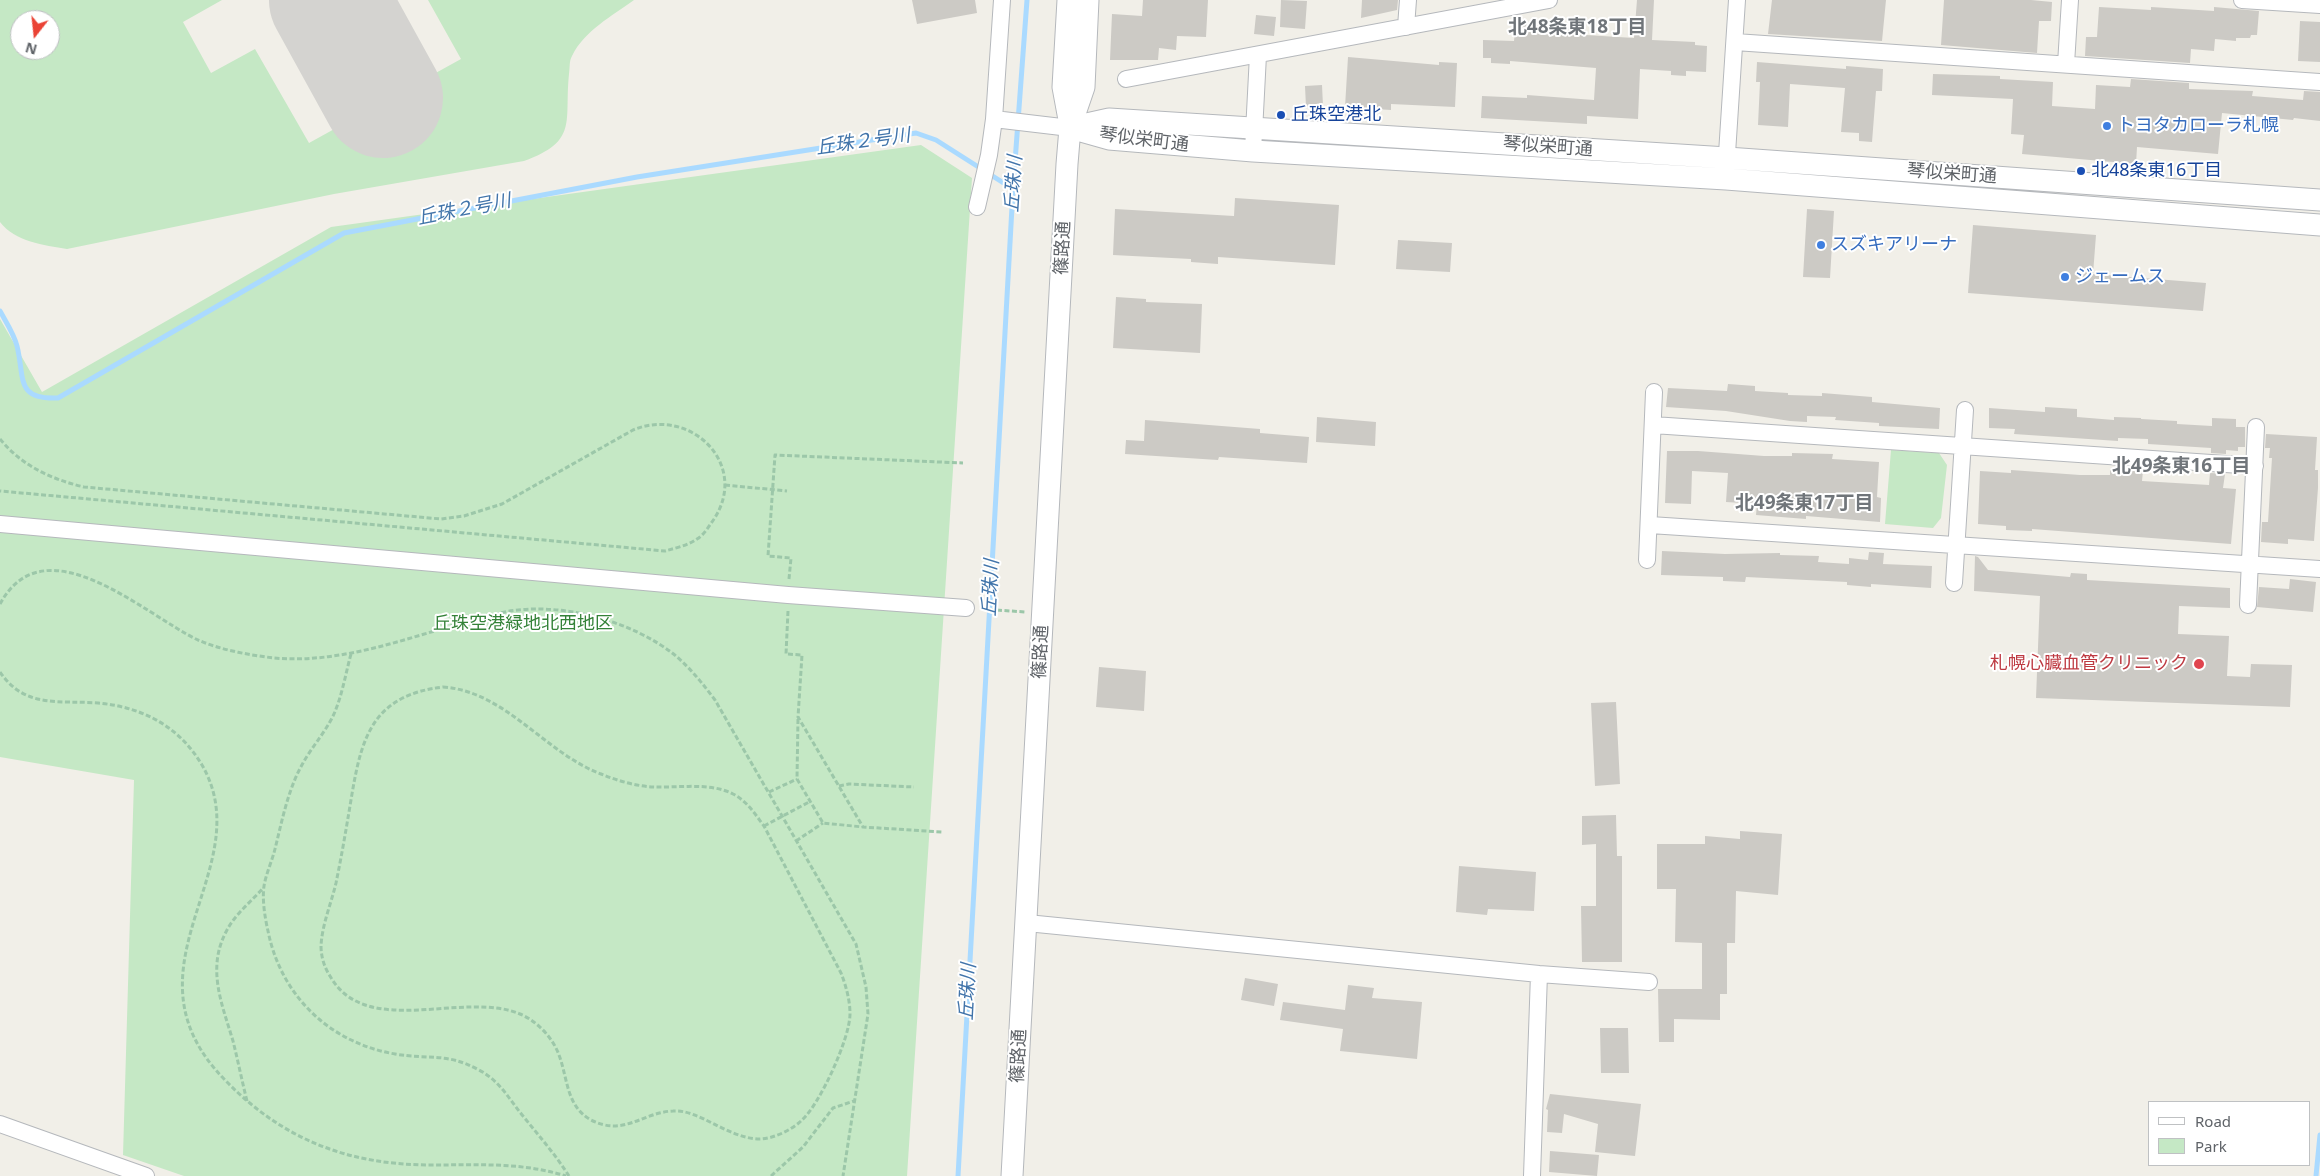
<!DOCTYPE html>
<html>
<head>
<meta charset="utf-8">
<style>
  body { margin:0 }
  #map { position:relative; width:2320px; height:1176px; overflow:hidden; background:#f1efe8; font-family:"Noto Sans",sans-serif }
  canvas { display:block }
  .legend { position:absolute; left:2148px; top:1101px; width:162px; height:65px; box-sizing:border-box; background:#fff; border:1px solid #bfc1c3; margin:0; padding:6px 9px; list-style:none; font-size:15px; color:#5f6368 }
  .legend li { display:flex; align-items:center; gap:10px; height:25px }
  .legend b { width:25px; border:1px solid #bfc1c3 }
  .north { position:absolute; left:10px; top:10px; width:50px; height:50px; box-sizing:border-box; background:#fff; border:1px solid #bfc1c3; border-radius:50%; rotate:196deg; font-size:14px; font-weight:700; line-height:20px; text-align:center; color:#5f6368 }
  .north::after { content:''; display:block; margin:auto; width:18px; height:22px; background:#ea4335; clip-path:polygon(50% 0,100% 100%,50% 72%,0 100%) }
</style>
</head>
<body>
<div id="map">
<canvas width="2320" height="1176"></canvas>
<ul class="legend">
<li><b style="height:6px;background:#fff"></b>Road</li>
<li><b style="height:14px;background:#c5e8c5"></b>Park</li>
</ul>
<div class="north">N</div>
</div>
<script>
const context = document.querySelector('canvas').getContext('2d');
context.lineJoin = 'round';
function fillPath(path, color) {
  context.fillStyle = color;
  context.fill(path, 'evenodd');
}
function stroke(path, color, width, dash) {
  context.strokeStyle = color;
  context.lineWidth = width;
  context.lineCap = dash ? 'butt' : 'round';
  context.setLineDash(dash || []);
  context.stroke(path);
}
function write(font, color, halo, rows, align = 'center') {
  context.font = font + ' "Noto Sans","Noto Sans JP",sans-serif';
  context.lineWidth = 4;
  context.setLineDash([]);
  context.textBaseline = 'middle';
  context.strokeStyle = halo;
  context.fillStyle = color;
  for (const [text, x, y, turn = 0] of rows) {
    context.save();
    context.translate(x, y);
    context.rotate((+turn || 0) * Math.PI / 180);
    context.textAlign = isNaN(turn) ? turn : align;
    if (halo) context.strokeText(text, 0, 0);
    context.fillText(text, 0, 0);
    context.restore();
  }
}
const green = new Path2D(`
  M0 0H222L183 22 211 73 255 49 309 143 461 59 428 0H634C612 16 584 31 572 56 569 61 570 68 569 74 564 122 579 141 524 161L334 194 67 249C44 245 15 242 0 222ZM20 20H50V50H20Z
  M921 145 972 178 907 1176H184L123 1155 134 780 0 757V319L42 392 331 227Z
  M1891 450 1939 453 1947 465 1941 518 1933 528 1885 524Z`);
const stream = new Path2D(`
  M0 311C6 322 14 334 17 346 25 378 15 400 58 398L344 233 637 177 916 133 936 140 1013 189
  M958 1176 1013 189 1027 0
  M2316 1176 2320 1135`);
const runway = new Path2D(`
  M329 0 383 98`);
const building = new Path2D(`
  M912 0H975L977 13 917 24Z
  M1143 0H1208L1206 37 1177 36 1176 50 1159 48 1158 60H1110L1112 14 1142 16Z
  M1281 0 1307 1 1305 29 1280 27Z
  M1362 0H1398L1397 10 1361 18Z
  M1637 0H1654L1652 40 1695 42V45L1707 46 1706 72 1686 71V76L1671 75V71L1640 69 1638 119 1587 116V124L1481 118 1482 96 1527 98V95L1594 100 1596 68 1510 61V64L1491 63V58H1483V40L1514 41 1516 23 1586 29V35L1634 38Z
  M1772 0H1886L1882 41 1768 34Z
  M1944 0H2031L2052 2 2051 21H2039L2037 53 1941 45Z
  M2099 7 2151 10V7L2214 11V7L2259 11 2257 35H2251L2250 38H2236V41L2215 39 2214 51 2191 49 2190 63 2085 56 2086 37H2097Z
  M1256 15 1276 17 1274 36 1254 34Z
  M2300 21 2320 22V62L2298 61Z
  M1348 57 1439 65V62L1457 63 1455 107 1391 104V110L1345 107Z
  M1757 62 1846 69V66L1883 69 1882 91H1876L1872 142 1859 141V133L1841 132 1845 88 1790 84 1788 127 1758 125 1760 82H1756Z
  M1933 74 2000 76V79L2053 82 2052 106 2095 109 2096 85 2130 87 2131 79 2189 83V89L2253 91 2252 96 2303 100 2304 91 2320 92V121L2294 118 2293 120 2222 113 2218 154 2137 147 2136 164 2022 154 2024 135 2011 134 2013 99 1932 95Z
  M1322 85 1323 106 1306 107 1305 86Z
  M1235 198 1339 205 1335 265 1218 257V264L1191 262V259L1113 255 1115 209 1234 216Z
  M1807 209 1834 211 1830 278 1803 277Z
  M1973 225 2096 235 2093 274 2206 283 2203 311 1968 293Z
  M1398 240 1452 243 1450 272 1396 269Z
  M1116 297 1146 299V302L1202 304 1200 353 1113 348Z
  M1728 384 1755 386V391L1788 393V395L1822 396V393L1872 397V402L1940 408 1939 429 1879 426V423L1835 420 1836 417 1807 416V422L1790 421 1726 411 1666 407 1668 388 1727 391Z
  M2045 407 2077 409V417L2114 420V417L2141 418V419L2177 421V424L2212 426V418L2236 419V427H2245V447H2238V451L2226 450V454L2211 453V448L2148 444V439L2118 438V441L2014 434 2015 429 1989 428V408L2045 412Z
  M1317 417 1376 422 1375 446 1316 442Z
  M1145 420 1260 429V433L1309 437 1307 463 1219 457 1218 460 1125 454 1126 440 1144 441Z
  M2266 434 2317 437 2315 470H2318V488L2314 541 2288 539V544L2261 542 2262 522H2268L2272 458H2269L2270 448H2265Z
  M1667 451H1698L1764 456H1792V453L1833 454 1832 459 1879 462 1877 497 1881 498 1880 522 1806 516V519L1756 515 1757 504 1726 502 1728 473 1692 471 1691 504 1665 503Z
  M2011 470 2080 475H2110V470L2143 471 2142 481 2209 485 2210 473 2225 474 2223 488 2236 489 2231 544 2032 529V531L2006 530V526L1978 524 1980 471 2011 473Z
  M1662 551 1725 554 1780 553V555L1819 556 1818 562 1849 564V558L1868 560 1869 552 1884 553 1883 564 1932 566 1931 588 1871 584V587L1847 585V582L1746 577 1745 582 1723 581V577L1661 575Z
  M1975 556 1978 557 1988 570 2070 577 2071 573 2087 574V580L2230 588V608L2179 606 2178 634 2229 636 2227 676 2250 677 2251 664 2292 665 2290 707 2036 698 2040 596 1974 591Z
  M2290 579 2316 582 2313 612 2257 607 2259 587 2289 589Z
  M1099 667 1146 671 1144 711 1096 707Z
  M1616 702 1620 784 1595 786 1591 703Z
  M1616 815 1617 856H1622V962H1582L1581 906H1596V844L1582 845V816Z
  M1740 831 1782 834 1778 895 1736 891 1735 943H1727V994H1720V1020L1674 1019V1042H1659L1658 989H1702V943L1675 942 1676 889H1657V844H1705V836L1740 839Z
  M1459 866 1536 872 1534 911 1488 909 1487 915 1456 912Z
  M1245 978 1278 984 1274 1006 1241 1000Z
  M1348 985 1374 988 1372 998 1422 1002 1417 1059 1340 1051 1343 1029 1280 1020 1283 1002 1345 1010Z
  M1600 1028H1628L1629 1073H1601Z
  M1550 1094 1641 1104 1635 1156 1595 1152 1598 1124 1564 1114 1562 1133 1547 1132 1548 1110 1546 1109Z
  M1550 1151 1599 1155 1597 1176 1549 1172Z`);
const path = new Path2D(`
  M0 439C22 466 51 479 84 487L441 519 464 516 502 504 633 430C690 406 750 464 714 519 709 526 704 535 697 539 687 546 675 548 665 551L0 491
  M725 485 787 491
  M789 579 791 558 768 556 775 455 963 463
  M0 604C45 521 145 615 198 640 221 650 249 655 274 658 354 665 429 628 505 612 560 601 633 621 676 656 691 669 703 684 715 700L856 944 866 987 868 1014 843 1176
  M982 609 1025 612
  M788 611 786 654 802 655 798 717 863 827 942 832
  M351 654C346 672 343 691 336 709 329 728 313 745 303 763 288 789 282 821 275 849 272 861 266 874 264 886 262 900 265 918 268 931 281 996 330 1043 395 1054 429 1060 446 1052 479 1070 500 1081 509 1099 523 1116 539 1136 555 1154 569 1176
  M0 672C25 709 59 700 98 703 142 707 179 726 202 765 262 869 114 967 225 1080 283 1140 349 1165 431 1165 477 1165 522 1162 566 1176
  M443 687C505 691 545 753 601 774 618 781 636 786 653 787 678 788 710 782 733 794 747 801 755 814 764 826L841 973C846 986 850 1000 850 1014 850 1038 820 1104 802 1120 792 1130 773 1139 759 1139 727 1138 699 1109 673 1111 643 1112 624 1137 591 1120 566 1106 568 1079 559 1055 553 1038 537 1021 520 1014 464 990 366 1040 330 976 324 967 321 956 321 946 322 925 331 904 336 883 342 854 347 824 352 794 362 734 375 695 443 687Z
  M798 719 797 779 823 823 863 827
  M839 786 849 784 914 787
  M769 792 797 779
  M764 826 809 802
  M796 841 823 823
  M247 1101C242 1081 238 1061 233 1041 222 1004 206 968 227 930 236 913 252 901 264 887
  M771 1176 803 1147 833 1108 854 1101`);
const minor = new Path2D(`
  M1002 0 994 119 1070 128
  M2242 0 2320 5
  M1406 27 1408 0
  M1735 42 2320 82
  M2066 64 2070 0
  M1126 79 1549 0
  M1253 151 1258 55
  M1726 169 1737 0
  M977 207 989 155 994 119
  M1653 425 2255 466
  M0 524 788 595 966 608
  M1650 525 2320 569
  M1647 560 1654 392
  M1954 583 1965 410
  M2248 605 2256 427
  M1027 923 1539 974 1649 982
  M0 1124 146 1176
  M1532 1176 1539 974`);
const tertiary = new Path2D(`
  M1068 0 1063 87 1070 125
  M1073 127 1109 119 1727 158 2320 200
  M1070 128 1109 139 1253 151 1726 179 2320 225
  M1012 1176 1067 164 1070 128 1084 87 1088 0`);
const markers = [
  [1281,115,5,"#1a4fb4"],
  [2107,126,5,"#3f7fe0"],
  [2081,171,5,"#1a4fb4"],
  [1821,245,5,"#3f7fe0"],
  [2065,277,5,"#3f7fe0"],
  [2199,664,6,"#e0444e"]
];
const transitNames = [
  ["丘珠空港北",1291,115],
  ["北48条東16丁目",2091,171]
];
const shopNames = [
  ["トヨタカローラ札幌",2117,126],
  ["スズキアリーナ",1831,245],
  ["ジェームス",2075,277]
];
const streetNames = [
  ["琴似栄町通",1144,140,7],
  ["琴似栄町通",1548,147,4],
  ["琴似栄町通",1952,174,4],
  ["篠路通",1063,248,-87],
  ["篠路通",1041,652,-87],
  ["篠路通",1019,1056,-87]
];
const parkNames = [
  ["丘珠空港緑地北西地区",523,624]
];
const healthNames = [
  ["札幌心臓血管クリニック",2188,664]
];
const neighbourhoodNames = [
  ["北48条東18丁目",1577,28],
  ["北49条東16丁目",2181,467],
  ["北49条東17丁目",1804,504]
];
const waterNames = [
  ["丘珠２号川",863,142,-8],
  ["丘珠川",1014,184,-86],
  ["丘珠２号川",464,210,-11],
  ["丘珠川",991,588,-87],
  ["丘珠川",968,992,-87]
];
fillPath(green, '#c5e8c5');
stroke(stream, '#aadaff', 5);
stroke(runway, '#d4d3d0', 120);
fillPath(building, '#cccac5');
stroke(minor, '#b5b8bc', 18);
stroke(tertiary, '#b5b8bc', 23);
stroke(path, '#9cc7a9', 3, [5, 2.5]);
stroke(minor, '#fff', 16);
stroke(tertiary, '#fff', 21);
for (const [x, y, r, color] of markers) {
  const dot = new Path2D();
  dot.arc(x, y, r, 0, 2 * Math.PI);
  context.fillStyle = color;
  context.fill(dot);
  stroke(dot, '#fff', 2);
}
write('18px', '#164399', '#fff', transitNames, 'left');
write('18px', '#366cbe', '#fff', shopNames, 'left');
write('18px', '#5f6368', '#fff', streetNames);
write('18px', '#348238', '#fff', parkNames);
write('18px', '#be3a42', '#fff', healthNames, 'right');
write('bold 19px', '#70757a', '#fff', neighbourhoodNames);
write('italic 19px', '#4174aa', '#fff', waterNames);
</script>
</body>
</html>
